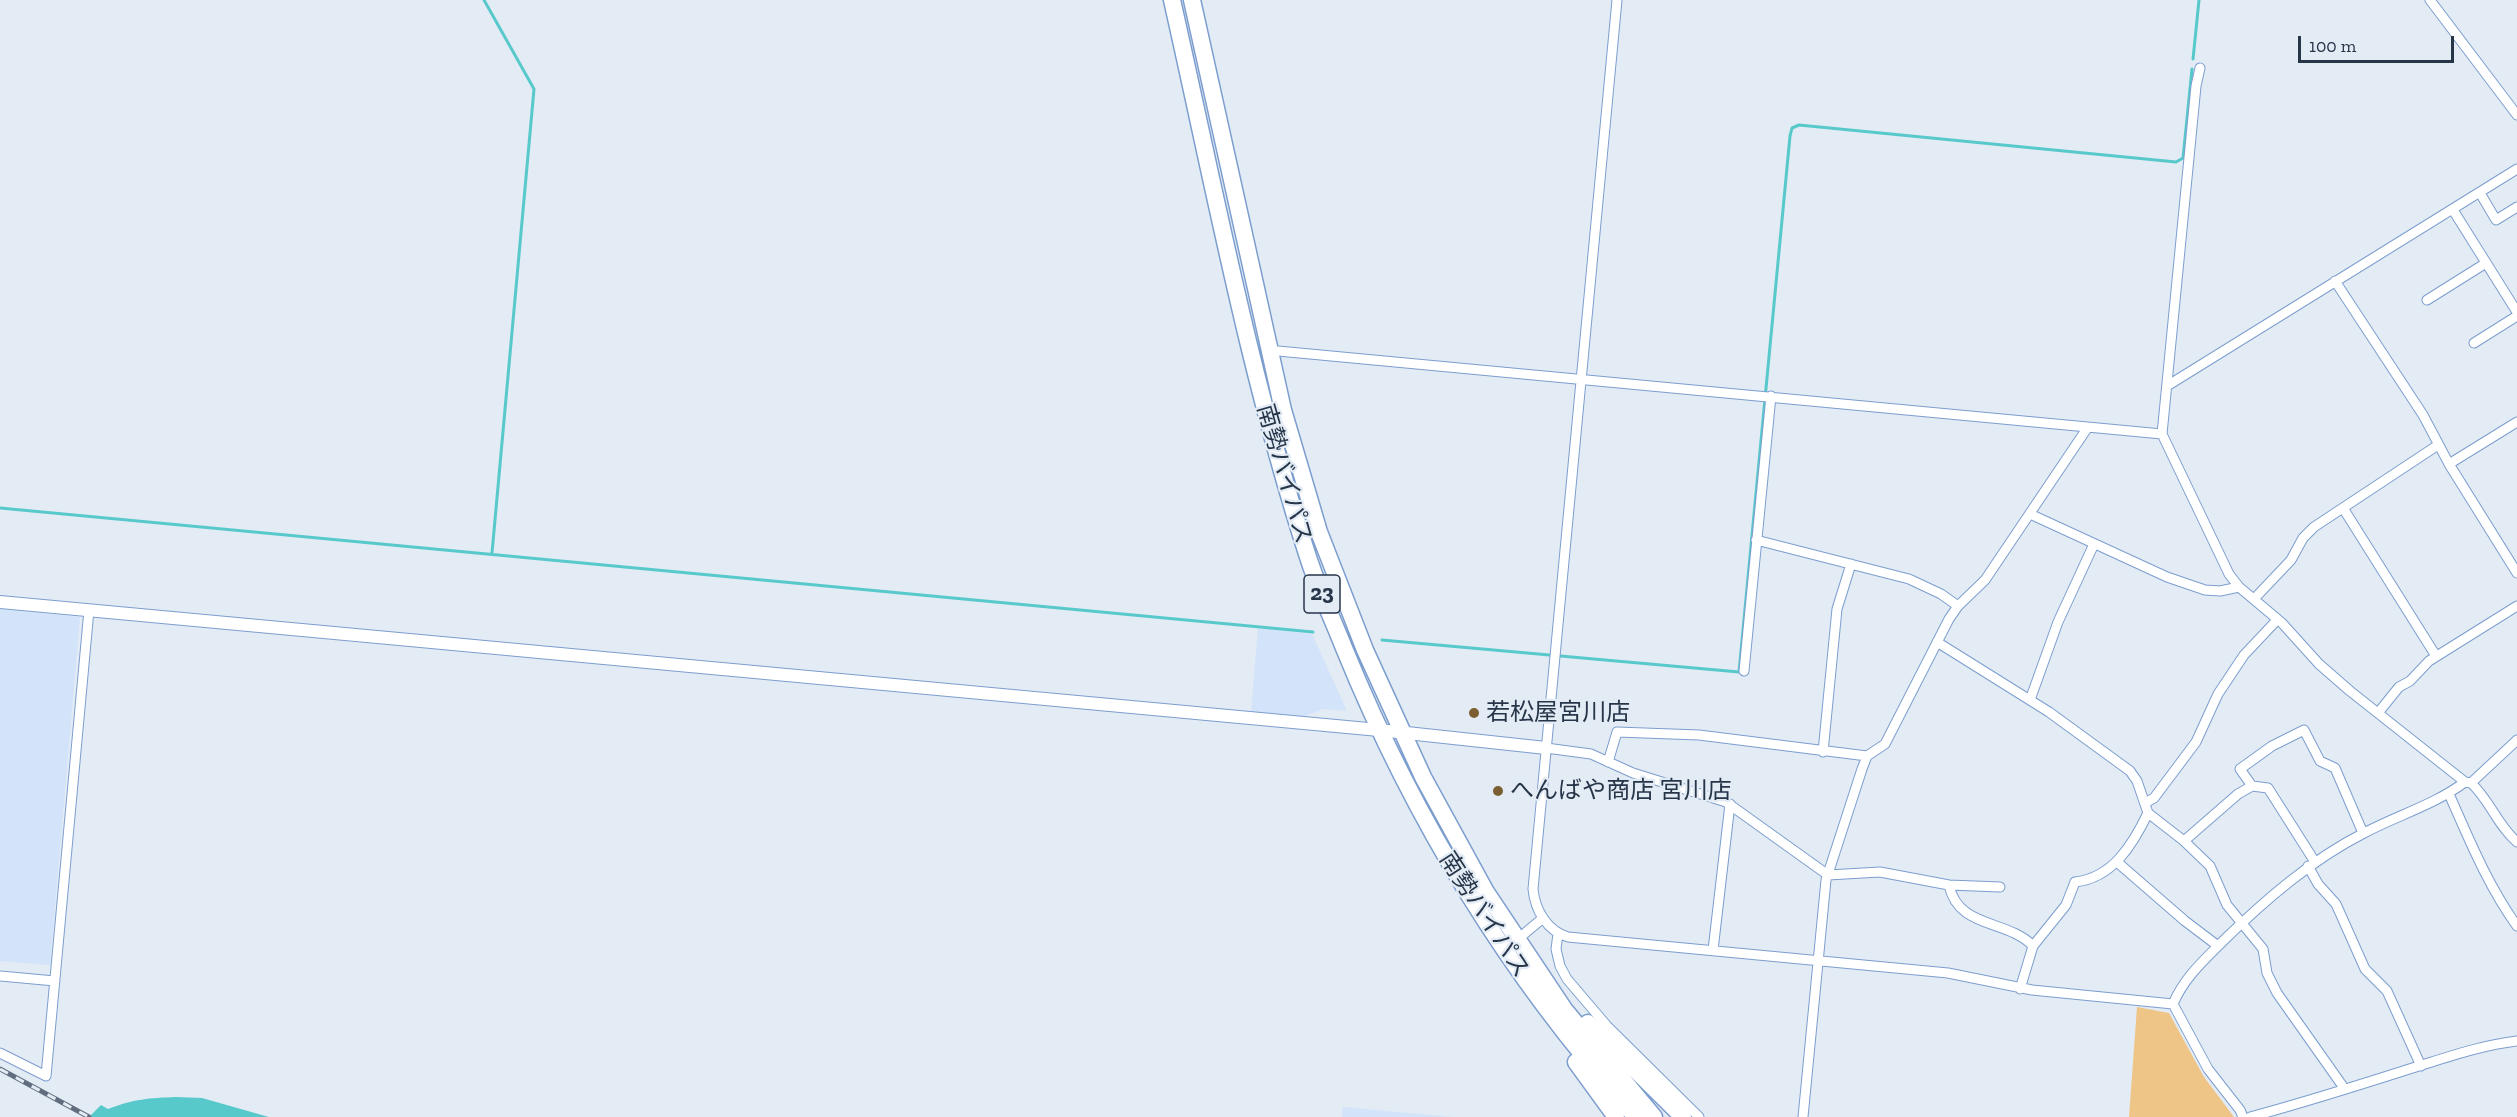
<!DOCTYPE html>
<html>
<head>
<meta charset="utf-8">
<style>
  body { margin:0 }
  #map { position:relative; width:2517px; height:1117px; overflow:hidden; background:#e3ebf5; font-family:"Zilla Slab",serif }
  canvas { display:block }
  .scale { position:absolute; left:2298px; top:36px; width:156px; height:27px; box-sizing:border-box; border:3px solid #273549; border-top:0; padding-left:8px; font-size:18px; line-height:21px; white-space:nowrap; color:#273549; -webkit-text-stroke:4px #e3ebf5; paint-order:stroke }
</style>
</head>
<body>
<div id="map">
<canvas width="2517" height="1117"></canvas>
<div class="scale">100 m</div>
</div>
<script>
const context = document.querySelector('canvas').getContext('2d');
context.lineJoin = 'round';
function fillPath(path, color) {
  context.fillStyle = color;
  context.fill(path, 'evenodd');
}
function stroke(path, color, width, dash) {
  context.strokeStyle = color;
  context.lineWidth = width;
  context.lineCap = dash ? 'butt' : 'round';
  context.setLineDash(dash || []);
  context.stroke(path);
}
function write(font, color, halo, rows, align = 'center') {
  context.font = font + ' "Zilla Slab","Noto Sans JP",serif';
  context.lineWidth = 4.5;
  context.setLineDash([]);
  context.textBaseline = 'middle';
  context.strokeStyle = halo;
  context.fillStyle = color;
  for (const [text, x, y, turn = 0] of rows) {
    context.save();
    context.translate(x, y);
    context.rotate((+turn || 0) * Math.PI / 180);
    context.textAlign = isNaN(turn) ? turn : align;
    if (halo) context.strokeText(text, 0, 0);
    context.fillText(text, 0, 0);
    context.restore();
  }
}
const built = new Path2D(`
  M0 609 80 617 50 965 0 961Z
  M1258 628 1312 634 1347 711 1324 709 1307 715V718L1251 712Z
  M1343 1107 1452 1117H1342Z`);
const green = new Path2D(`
  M2137 1007 2169 1013 2204 1077 2234 1117H2129Z`);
const water = new Path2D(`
  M176 1097 202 1098 269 1117H89L101 1105 108 1109C134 1099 149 1098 176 1097Z`);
const stream = new Path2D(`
  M484 0 534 89 492 553
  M2193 59 2199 0
  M0 508 1313 632
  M1382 640 1739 672 1790 136 1792 128 1799 125 2176 162 2183 158 2192 69`);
const minor = new Path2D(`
  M1617 0 1533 889C1535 910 1547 931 1568 937L1948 973 2032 990 2173 1004
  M2430 0 2517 115
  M2200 68 2196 86 2162 434 2229 574 2239 587 2282 623 2319 664 2350 691 2465 782
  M2480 193 2496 220 2517 207
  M2453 210 2517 312
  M2335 281 2423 415 2449 464 2517 573
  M2427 300 2486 263
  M2474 343 2517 316
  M1278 351 2162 434
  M2167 386 2517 169
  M2449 464 2517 422
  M2343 508 2436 656
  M2030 514 2167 577 2205 590 2220 591 2239 587
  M1756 540 1909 579 1941 594 1958 606
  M2254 599 2291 560 2303 538 2314 527 2438 445
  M1937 642 2049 712 2130 771 2137 781 2148 813 2184 841 2210 866 2227 905 2263 949 2267 973 2277 993 2344 1088
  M1744 671 1771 396
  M2030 700 2058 622 2094 544
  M2378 713 2399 687 2410 681 2429 661 2517 606
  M1546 748 1591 754 1633 773 1726 802 1828 875 1880 872 1949 885 2000 887
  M1823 752 1837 609 1851 564
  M1608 762 1617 732 1699 735 1867 756
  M2471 783C2490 800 2497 825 2517 842
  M2449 794C2469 839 2488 886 2517 926
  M2145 803 2154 798 2196 742 2218 694 2244 655 2277 620
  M2184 841 2238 794 2252 786
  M2117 862 2185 921 2218 946
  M2315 862 2268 788 2252 786 2240 769 2272 746 2304 730 2320 761 2335 768 2363 833
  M2308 866 2318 884 2336 904 2365 969 2387 991 2421 1066
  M1949 885C1958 929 2007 919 2033 946
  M1558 934 1556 949 1560 966 1567 979 1607 1026 1699 1117
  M1518 939 1543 918
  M1713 950 1730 804
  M0 976 55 981
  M2020 989 2033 946 2066 905 2075 882C2113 878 2133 844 2148 813
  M2173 1004C2184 978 2203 961 2223 941 2265 900 2311 860 2364 833 2398 815 2434 805 2465 782L2471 783 2517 740
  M2173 1004 2208 1069 2240 1110 2243 1117
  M0 1053 46 1076 89 610
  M1803 1117 1826 880 1862 769 1867 756 1885 744 1949 619 1958 606 1985 580 2088 427
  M2250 1117C2307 1102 2362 1084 2419 1066 2451 1056 2483 1045 2517 1041`);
const tertiary = new Path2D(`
  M0 602 1379 730 1546 748`);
const trunk = new Path2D(`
  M1172 0C1214 186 1249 375 1308 557 1318 588 1332 618 1344 648 1414 820 1511 979 1636 1117
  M1192 0 1283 410 1319 532 1365 650 1423 777 1486 892 1564 1009 1654 1117
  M1588 1023 1683 1117
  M1576 1062 1616 1117`);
const rail = new Path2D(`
  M0 1069 89 1117`);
const markers = [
  [1474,713,6,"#7b5f32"],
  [1498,791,6,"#7b5f32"]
];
const shields = [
  [1322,594,36]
];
const shieldNames = [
  ["23",1322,594]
];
const streetNames = [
  ["南勢バイパス",1284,474,74],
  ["南勢バイパス",1484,915,57]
];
const poiNames = [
  ["若松屋宮川店",1486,713],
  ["へんばや商店 宮川店",1510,791]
];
fillPath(built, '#d3e3fa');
fillPath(green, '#eec586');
fillPath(water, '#58c9cb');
stroke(stream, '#58c9cb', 3);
stroke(minor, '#7c9ece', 11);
stroke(tertiary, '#7c9ece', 14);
stroke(trunk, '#7c9ece', 19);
stroke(minor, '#fff', 9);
stroke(tertiary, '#fff', 12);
stroke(trunk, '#fff', 16);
stroke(rail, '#616d7e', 5);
stroke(rail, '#e3ebf5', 3, [9]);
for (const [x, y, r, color] of markers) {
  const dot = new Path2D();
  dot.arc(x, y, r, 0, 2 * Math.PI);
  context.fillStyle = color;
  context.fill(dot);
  stroke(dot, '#e3ebf5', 2);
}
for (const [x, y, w] of shields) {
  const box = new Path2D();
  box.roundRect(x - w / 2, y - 19, w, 38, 4.5);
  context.fillStyle = '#e3ebf5';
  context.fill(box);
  stroke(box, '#273549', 1.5);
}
write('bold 22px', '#273549', null, shieldNames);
write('24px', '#273549', '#e3ebf5', streetNames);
write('24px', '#273549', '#e3ebf5', poiNames, 'left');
</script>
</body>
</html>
